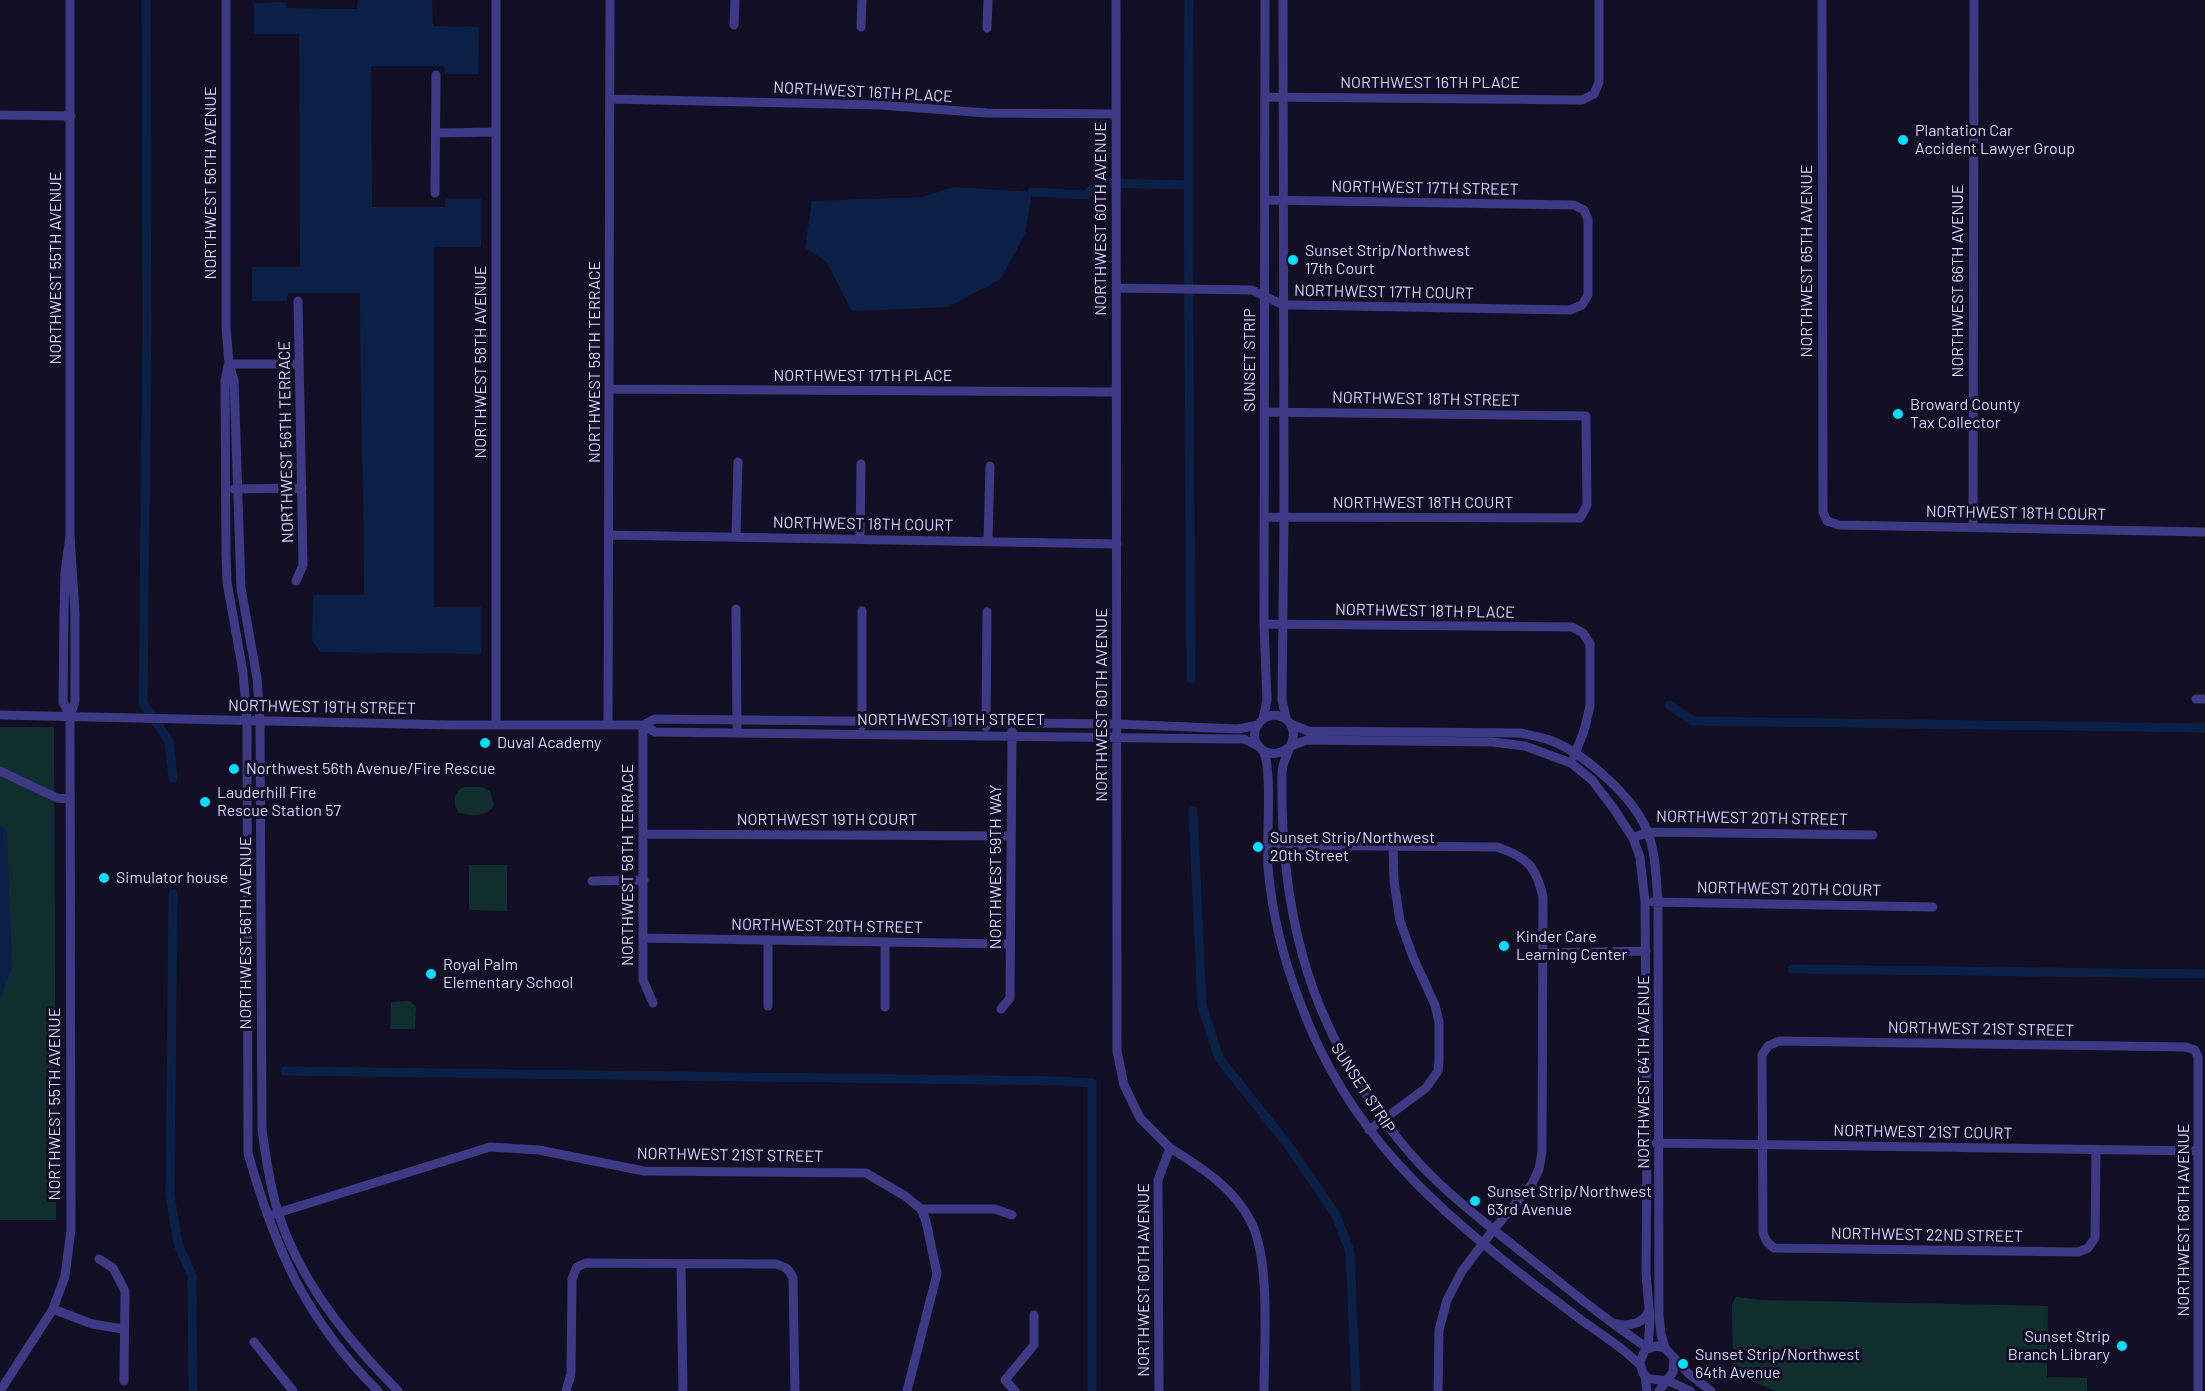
<!DOCTYPE html>
<html>
<head>
<meta charset="utf-8">
<style>
  body { margin:0 }
  canvas { display:block; background:#120e24 }
</style>
</head>
<body>
<canvas width="2205" height="1391"></canvas>
<script>
const context = document.querySelector('canvas').getContext('2d');
context.lineJoin = 'round';
function fillPath(path, color) {
  context.fillStyle = color;
  context.fill(path, 'evenodd');
}
function stroke(path, color, width, dash) {
  context.strokeStyle = color;
  context.lineWidth = width;
  context.lineCap = dash ? 'butt' : 'round';
  context.setLineDash(dash || []);
  context.stroke(path);
}
function write(font, color, halo, rows, align = 'center') {
  context.font = font + ' Barlow,sans-serif';
  context.lineWidth = 6;
  context.setLineDash([]);
  context.textBaseline = 'middle';
  context.strokeStyle = halo;
  context.fillStyle = color;
  for (const [text, x, y, turn = 0] of rows) {
    context.save();
    context.translate(x, y);
    context.rotate((+turn || 0) * Math.PI / 180);
    context.textAlign = isNaN(turn) ? turn : align;
    if (halo) context.strokeText(text, 0, 0);
    context.fillText(text, 0, 0);
    context.restore();
  }
}
const green = new Path2D(`
  M0 727H54L56 1220H0Z
  M465 787H482L490 791 494 805C488 817 472 816 459 813 453 804 452 791 465 787Z
  M469 865H507V911L469 910Z
  M410 1001 416 1007 415 1029H390L391 1002Z
  M1736 1297 1763 1300 2048 1306 2047 1377 2087 1378V1391H1775L1733 1373 1732 1304Z`);
const water = new Path2D(`
  M358 0H432L433 26 479 27 478 74H445L444 66H371L372 207H445L446 199H481V247H434V607H481V654L321 652 312 640 313 595H364C364 494 360 394 360 293H288L287 301H252V267H300L299 34H254V3L286 2V8L357 9Z
  M954 187 1032 192 1025 234 1001 279 948 307 852 311 826 261 805 248 812 201 923 197Z
  M0 826 7 830 12 967 0 1001Z`);
const canal = new Path2D(`
  M146 0 147 331 143 703 169 741 173 778
  M1189 0C1187 226 1190 453 1191 679
  M1032 192 1086 195 1099 183 1187 185
  M1669 705 1693 721 2205 728
  M1193 811 1202 1006 1219 1058 1288 1145 1336 1215 1350 1252 1356 1391
  M173 894 170 1195 178 1244 192 1276 193 1391
  M1792 969 2205 974
  M285 1071 1061 1081 1092 1083V1391`);
const minor = new Path2D(`
  M70 0V536
  M226 0V327L229 364 234 380 241 588 257 678 260 721 262 1130C266 1158 270 1186 278 1212 300 1282 348 1340 398 1391
  M1116 0 1117 1051 1124 1085 1140 1118 1170 1148 1158 1180 1159 1391
  M1283 0 1284 518 1282 700 1286 718
  M1822 0 1823 512 1827 521 1839 525 2205 532
  M734 25 735 0
  M861 27 862 0
  M987 28 988 0
  M1265 97 1582 100 1594 94 1599 82V0
  M610 99 880 105 987 113 1116 114
  M0 115 71 116
  M436 133 496 132
  M435 193 436 75
  M1116 288 1252 290 1283 305H1292L1570 310 1582 305 1588 295V219L1584 210 1574 205 1265 200
  M229 364H299
  M228 366 225 381 226 555 227 582 243 672 247 721 248 1153C275 1249 306 1320 378 1391
  M610 389 1116 392
  M1265 412 1586 416 1587 505 1580 518 1266 517
  M234 489 302 488
  M1973 527 1974 0
  M609 535 1117 544
  M736 537 738 462
  M860 539 861 464
  M988 541 990 466
  M296 581 303 565 298 301
  M736 609 737 727
  M1264 624 1572 627 1583 633 1590 644V706L1584 731 1574 756
  M2196 699H2205
  M0 715 452 725H643L655 732 1231 739H1244L1258 746
  M1263 719 1267 700 1264 624 1265 0
  M1291 724 1308 731 1520 733C1530 735 1542 737 1552 741 1585 754 1635 798 1648 833 1656 854 1656 879 1658 902L1659 1315 1661 1334 1665 1348
  M496 725V0
  M608 725 610 0
  M643 725 655 719 1117 724 1238 729 1258 725
  M643 725V980L653 1003
  M862 726V611
  M986 727 987 612
  M1291 746 1307 740 1492 742 1525 746 1571 763 1592 780 1614 809 1633 838 1640 857 1645 902 1647 1143 1646 1273 1650 1320 1648 1348
  M1288 748C1266 765 1242 738 1262 720 1273 710 1291 717 1293 731 1296 743 1282 757 1282 773 1281 836 1286 897 1303 957 1326 1040 1379 1128 1442 1186 1471 1213 1503 1237 1533 1261 1571 1291 1608 1322 1648 1348
  M1263 751C1273 768 1266 842 1268 868 1272 915 1284 961 1301 1005 1349 1134 1434 1207 1540 1289 1556 1300 1571 1313 1587 1324 1606 1338 1625 1349 1641 1366
  M0 771 57 798 70 799
  M644 834 1010 836
  M1633 838 1648 832 1873 835
  M1266 845 1497 847C1527 857 1536 866 1543 897L1542 1152 1539 1169 1532 1184 1494 1229 1462 1271 1447 1300 1439 1330 1438 1391
  M592 881 644 880
  M1653 902 1933 907
  M643 938 1010 944
  M768 940V1006
  M885 942V1007
  M1543 953 1646 951
  M1001 1009 1010 998 1012 731
  M1369 1130 1426 1088 1438 1071 1439 1061V1022L1435 1005 1413 957 1400 921 1394 881 1393 845
  M1656 1143 2198 1151
  M1170 1148C1201 1167 1235 1189 1251 1222 1271 1261 1264 1346 1264 1391
  M2096 1151 2095 1238 2088 1248 2078 1252 1774 1248 1767 1242 1763 1233 1762 1055 1768 1046 1779 1041 2186 1047 2195 1050 2198 1057V1391
  M274 1214 490 1147 539 1150 644 1171 866 1173 905 1196 921 1209H995L1012 1215
  M99 1259 113 1268 125 1291 124 1381
  M681 1264 683 1391
  M53 1309 92 1324 123 1329
  M1616 1324C1630 1326 1644 1324 1649 1310
  M254 1342 293 1391
  M1645 1376 1647 1391
  M0 1391 53 1309 65 1276 71 1230 70 716 75 702V613L70 536 65 572 64 613 63 702 70 716
  M566 1391 571 1374 572 1279 577 1267 586 1263 776 1264C786 1267 789 1269 793 1278L795 1391
  M907 1391 937 1274 926 1221 921 1209
  M1015 1391 1005 1380 1034 1345V1315
  M1659 1391 1673 1372 1674 1358
  M1690 1391C1683 1388 1675 1383 1667 1381 1652 1378 1643 1383 1640 1362L1645 1350 1656 1346 1665 1348 1689 1374 1711 1391`);
const markers = [
  [1903,140,6,"#00dffd"],
  [1293,260,6,"#00dffd"],
  [1898,414,6,"#00dffd"],
  [485,743,6,"#00dffd"],
  [234,769,6,"#00dffd"],
  [205,802,6,"#00dffd"],
  [1258,847,6,"#00dffd"],
  [104,878,6,"#00dffd"],
  [1504,946,6,"#00dffd"],
  [431,974,6,"#00dffd"],
  [1475,1201,6,"#00dffd"],
  [2122,1346,6,"#00dffd"],
  [1683,1364,6,"#00dffd"]
];
const streetNames = [
  ["NORTHWEST 16TH PLACE",1430,83],
  ["NORTHWEST 16TH PLACE",863,92,3],
  ["NORTHWEST 56TH AVENUE",211,183,-90],
  ["NORTHWEST 17TH STREET",1425,188,1],
  ["NORTHWEST 60TH AVENUE",1101,219,-90],
  ["NORTHWEST 65TH AVENUE",1807,261,-90],
  ["NORTHWEST 55TH AVENUE",56,268,-90],
  ["NORTHWEST 66TH AVENUE",1958,281,-90],
  ["NORTHWEST 17TH COURT",1384,292,1],
  ["SUNSET STRIP",1250,360,-90],
  ["NORTHWEST 58TH AVENUE",481,362,-90],
  ["NORTHWEST 58TH TERRACE",595,362,-90],
  ["NORTHWEST 17TH PLACE",863,376],
  ["NORTHWEST 18TH STREET",1426,399,1],
  ["NORTHWEST 56TH TERRACE",286,442,-91],
  ["NORTHWEST 18TH COURT",1423,503],
  ["NORTHWEST 18TH COURT",2016,513,1],
  ["NORTHWEST 18TH COURT",863,524,1],
  ["NORTHWEST 18TH PLACE",1425,611,1],
  ["NORTHWEST 60TH AVENUE",1102,705,-90],
  ["NORTHWEST 19TH STREET",322,707,1],
  ["NORTHWEST 19TH STREET",951,720],
  ["NORTHWEST 20TH STREET",1752,818,1],
  ["NORTHWEST 19TH COURT",827,820],
  ["NORTHWEST 58TH TERRACE",628,865,-90],
  ["NORTHWEST 59TH WAY",996,867,-90],
  ["NORTHWEST 20TH COURT",1789,889,1],
  ["NORTHWEST 20TH STREET",827,926,1],
  ["NORTHWEST 56TH AVENUE",246,933,-90],
  ["NORTHWEST 21ST STREET",1981,1029,1],
  ["NORTHWEST 64TH AVENUE",1644,1072,-90],
  ["SUNSET STRIP",1363,1088,57],
  ["NORTHWEST 55TH AVENUE",55,1104,-90],
  ["NORTHWEST 21ST COURT",1923,1132,1],
  ["NORTHWEST 21ST STREET",730,1155,1],
  ["NORTHWEST 68TH AVENUE",2184,1220,-90],
  ["NORTHWEST 22ND STREET",1927,1235,1],
  ["NORTHWEST 60TH AVENUE",1144,1280,-90]
];
const poiNames = [
  ["Plantation Car",1915,131],
  ["Accident Lawyer Group",1915,149],
  ["Sunset Strip/Northwest",1305,251],
  ["17th Court",1305,269],
  ["Broward County",1910,405],
  ["Tax Collector",1910,423],
  ["Duval Academy",497,743],
  ["Northwest 56th Avenue/Fire Rescue",246,769],
  ["Lauderhill Fire",217,793],
  ["Rescue Station 57",217,811],
  ["Sunset Strip/Northwest",1270,838],
  ["20th Street",1270,856],
  ["Simulator house",116,878],
  ["Kinder Care",1516,937],
  ["Learning Center",1516,955],
  ["Royal Palm",443,965],
  ["Elementary School",443,983],
  ["Sunset Strip/Northwest",1487,1192],
  ["63rd Avenue",1487,1210],
  ["Sunset Strip",2110,1337,"right"],
  ["Branch Library",2110,1355,"right"],
  ["Sunset Strip/Northwest",1695,1355],
  ["64th Avenue",1695,1373]
];
fillPath(green, '#112e2e');
fillPath(water, '#0b2046');
stroke(canal, '#0b2046', 9);
stroke(minor, '#3d3984', 9);
for (const [x, y, r, color] of markers) {
  const dot = new Path2D();
  dot.arc(x, y, r, 0, 2 * Math.PI);
  context.fillStyle = color;
  context.fill(dot);
  stroke(dot, '#120e24', 2);
}
write('16px', '#d8d2ff', '#120e24', streetNames);
write('16px', '#d8d2ff', '#120e24', poiNames, 'left');
</script>
</body>
</html>
